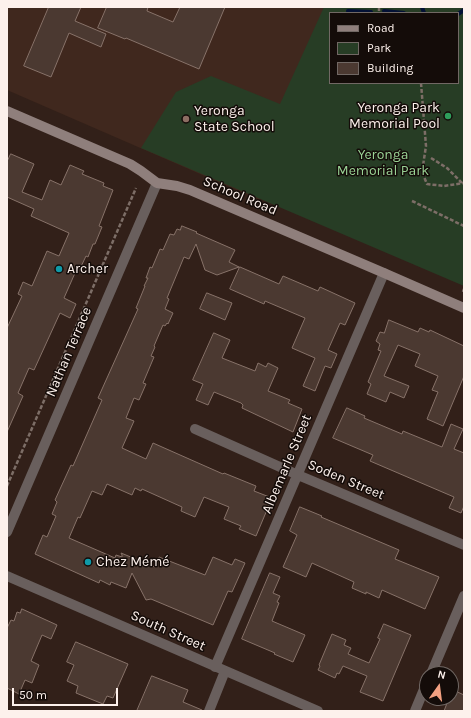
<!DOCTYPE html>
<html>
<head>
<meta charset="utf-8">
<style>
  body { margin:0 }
  #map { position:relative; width:471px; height:718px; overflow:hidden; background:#322019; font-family:Karla,sans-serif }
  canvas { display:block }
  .frame { position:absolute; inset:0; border:8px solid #fdf1ec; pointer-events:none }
  .legend { position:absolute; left:329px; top:12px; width:130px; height:72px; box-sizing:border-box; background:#140c09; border:1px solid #716864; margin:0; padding:5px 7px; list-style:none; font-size:12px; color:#fdf1ec }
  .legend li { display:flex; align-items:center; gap:8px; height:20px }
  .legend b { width:20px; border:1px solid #716864 }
  .north { position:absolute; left:419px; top:666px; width:40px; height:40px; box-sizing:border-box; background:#140c09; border:1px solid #716864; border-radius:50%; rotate:14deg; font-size:11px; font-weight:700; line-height:16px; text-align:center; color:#fdf1ec }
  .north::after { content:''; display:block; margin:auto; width:14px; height:18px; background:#f2a081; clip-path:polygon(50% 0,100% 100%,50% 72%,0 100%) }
  .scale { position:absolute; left:12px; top:688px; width:106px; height:18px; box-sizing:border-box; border:2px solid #fdf1ec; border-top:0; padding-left:5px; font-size:12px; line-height:14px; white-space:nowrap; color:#fdf1ec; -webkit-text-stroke:3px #140c09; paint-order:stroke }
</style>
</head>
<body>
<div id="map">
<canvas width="471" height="718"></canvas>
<div class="frame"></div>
<ul class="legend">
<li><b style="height:5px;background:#8f7f7c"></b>Road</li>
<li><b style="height:11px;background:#273d25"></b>Park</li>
<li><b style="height:11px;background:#4b3931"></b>Building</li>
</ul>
<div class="north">N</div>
<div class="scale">50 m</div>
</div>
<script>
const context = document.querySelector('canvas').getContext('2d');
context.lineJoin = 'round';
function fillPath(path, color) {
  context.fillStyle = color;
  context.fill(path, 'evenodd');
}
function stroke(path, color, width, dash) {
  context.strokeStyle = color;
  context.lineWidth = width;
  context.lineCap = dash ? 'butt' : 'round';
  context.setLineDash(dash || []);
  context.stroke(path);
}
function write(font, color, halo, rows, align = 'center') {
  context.font = font + ' Karla,sans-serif';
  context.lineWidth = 3;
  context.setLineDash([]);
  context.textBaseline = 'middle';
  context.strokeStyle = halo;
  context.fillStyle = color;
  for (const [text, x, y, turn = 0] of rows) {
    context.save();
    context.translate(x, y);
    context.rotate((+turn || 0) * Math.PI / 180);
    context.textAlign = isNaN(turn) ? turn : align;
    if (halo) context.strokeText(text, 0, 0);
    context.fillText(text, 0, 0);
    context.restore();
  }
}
const built = new Path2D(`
  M7 7H348L330 13 260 200 7 90Z`);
const green = new Path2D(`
  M324 7H464V286L141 148 176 92 211 76 280 104ZM330 13H458V83H330Z`);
const stream = new Path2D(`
  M422 7 424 13
  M348 11 371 12
  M384 11 404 13
  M458 14 464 10`);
const building = new Path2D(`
  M49 7H81L75 21 106 34 101 47 69 33 51 77 24 66Z
  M107 7H148L147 11 173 22 180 7H225L199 69 126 38 125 39 98 28Z
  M11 154 34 164 22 192 42 200 50 180 61 185 70 165 84 171 82 174 104 183 103 186 113 190 99 226 102 227 95 244H93L88 257 86 256 78 273H75L64 298 76 304 70 318 60 313 34 370 29 368 18 393 23 396 7 432V328L22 296 18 294 23 282 32 286 47 251 59 256 69 233 31 216 34 209 7 197V162Z
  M182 226 197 232 196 233 235 250 229 262 239 267 217 275 205 270 196 244 189 259 184 257 167 298 169 299 165 309 173 313 168 324 167 323 165 326 163 325 154 346 155 347 151 356 154 357 143 383 146 384 139 400 134 398 126 418 134 421 122 448 146 459 153 443 223 474 224 473 256 486 254 491 272 498 256 536 239 529 241 526 224 519 229 507 204 497 195 517 181 511 182 507 142 489 141 491 135 488 132 495 107 484 102 495 92 491 80 518 78 517 69 538 115 558 116 555 122 557V555L121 553 155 567 159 557 205 575 213 557 232 565 235 559 245 563 232 592 228 591 213 625 151 599 146 600 132 573 126 588 111 582 110 585 100 580 99 583 35 554 43 535 47 537 56 516 52 514 57 502 55 500 71 465 73 466 102 400 98 398 138 309 136 308 145 286H144L148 278H146L150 267 152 268 160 249 163 250 170 234 174 235 177 229 180 230Z
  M240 267 279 284 283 276 318 291 320 287 355 303 345 325 340 323 328 350 337 354 331 368 325 366 315 391 303 386 315 358 292 348 305 318 265 301 264 304 230 289Z
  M207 293 232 303 225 320 200 309Z
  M389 320 418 332 420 328 429 332 430 330 464 346V376L443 426 427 419 438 392 432 390 438 376 415 366 420 354 398 345 384 376 409 386 404 398 390 392 386 402 367 394 371 384 368 382 381 351 378 350 380 344 376 341 380 332 384 333Z
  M214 333 230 340 222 358 255 371 258 363 266 367 268 363 278 368 268 391 290 400 288 403 302 409 293 432 242 408 243 405 241 403 214 392 208 405 196 400 203 384 193 380Z
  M347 408 365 416 364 418 402 434 403 431 442 447 451 424 463 429 454 449 464 453V506L461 513 449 508 454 497 370 461 373 455 333 438Z
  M300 507 322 516 321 517 399 550 395 559 439 577 425 609 382 590 379 598 366 592V594L352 588 354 582 312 563 306 577 283 567 297 535 290 531Z
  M270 573 280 577 273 593 280 596 277 602 279 603 272 621 305 635 293 662 274 654 275 653 242 639Z
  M22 609 57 625 51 639 42 635 31 661 39 665 32 683 25 680 19 694 7 688V628L11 620 14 621 17 612 20 613Z
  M384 624 411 635 383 701 360 692 367 676 343 666 339 674 337 673 335 678 318 670 320 666 319 665 332 634 346 640 344 645 351 648 348 654 369 663 380 639 378 638Z
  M76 642 128 664 113 698 107 696 103 704 76 693 78 686 67 681 74 665 67 662Z
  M152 676 188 690 183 702 202 710V711H137Z
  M451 689 464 695V711H444L449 698H451Z`);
const path = new Path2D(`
  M379 7V13
  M421 83 426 146 422 172 427 184 444 186 464 183
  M431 158 447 168 462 183
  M412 201 464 226
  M463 292 464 289
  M7 486 136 188`);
const street = new Path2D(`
  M195 429 298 475 464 545
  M7 532 157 183
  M7 576 318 711
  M215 667 384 273
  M431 674 464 596
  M209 711 225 671
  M415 711 427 682`);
const secondary = new Path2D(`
  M7 111 130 164 141 171 157 183 177 186 190 190 384 273 464 308`);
const markers = [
  [448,116,4,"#2e9e5b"],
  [186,119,4,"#8d6e63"],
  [59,269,4,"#0f9aa8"],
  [88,562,4,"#0f9aa8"]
];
const poiNames = [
  ["Yeronga Park",440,108,"right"],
  ["Memorial Pool",440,124,"right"],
  ["Yeronga",194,111],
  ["State School",194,127],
  ["Archer",67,269],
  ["Chez Mémé",96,562]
];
const parkNames = [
  ["Yeronga",383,155],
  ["Memorial Park",383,171]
];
const streetNames = [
  ["School Road",240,196,23],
  ["Nathan Terrace",69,352,-67],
  ["Albemarle Street",287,464,-67],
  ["Soden Street",346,480,23],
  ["South Street",168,631,24]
];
fillPath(built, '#40281e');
fillPath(green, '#273d25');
stroke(stream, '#031135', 4);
fillPath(building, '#4b3931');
stroke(building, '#877269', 1);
stroke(path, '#7d6e67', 2.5, [4, 2]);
stroke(street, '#695f5d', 10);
stroke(secondary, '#8f7f7c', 10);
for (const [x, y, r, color] of markers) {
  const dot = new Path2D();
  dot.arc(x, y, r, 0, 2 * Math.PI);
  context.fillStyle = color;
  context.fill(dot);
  stroke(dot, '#140c09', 1.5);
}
write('14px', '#fdf1ec', '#140c09', poiNames, 'left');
write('14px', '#9ad395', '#140c09', parkNames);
write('14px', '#fdf1ec', '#140c09', streetNames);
</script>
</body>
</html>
